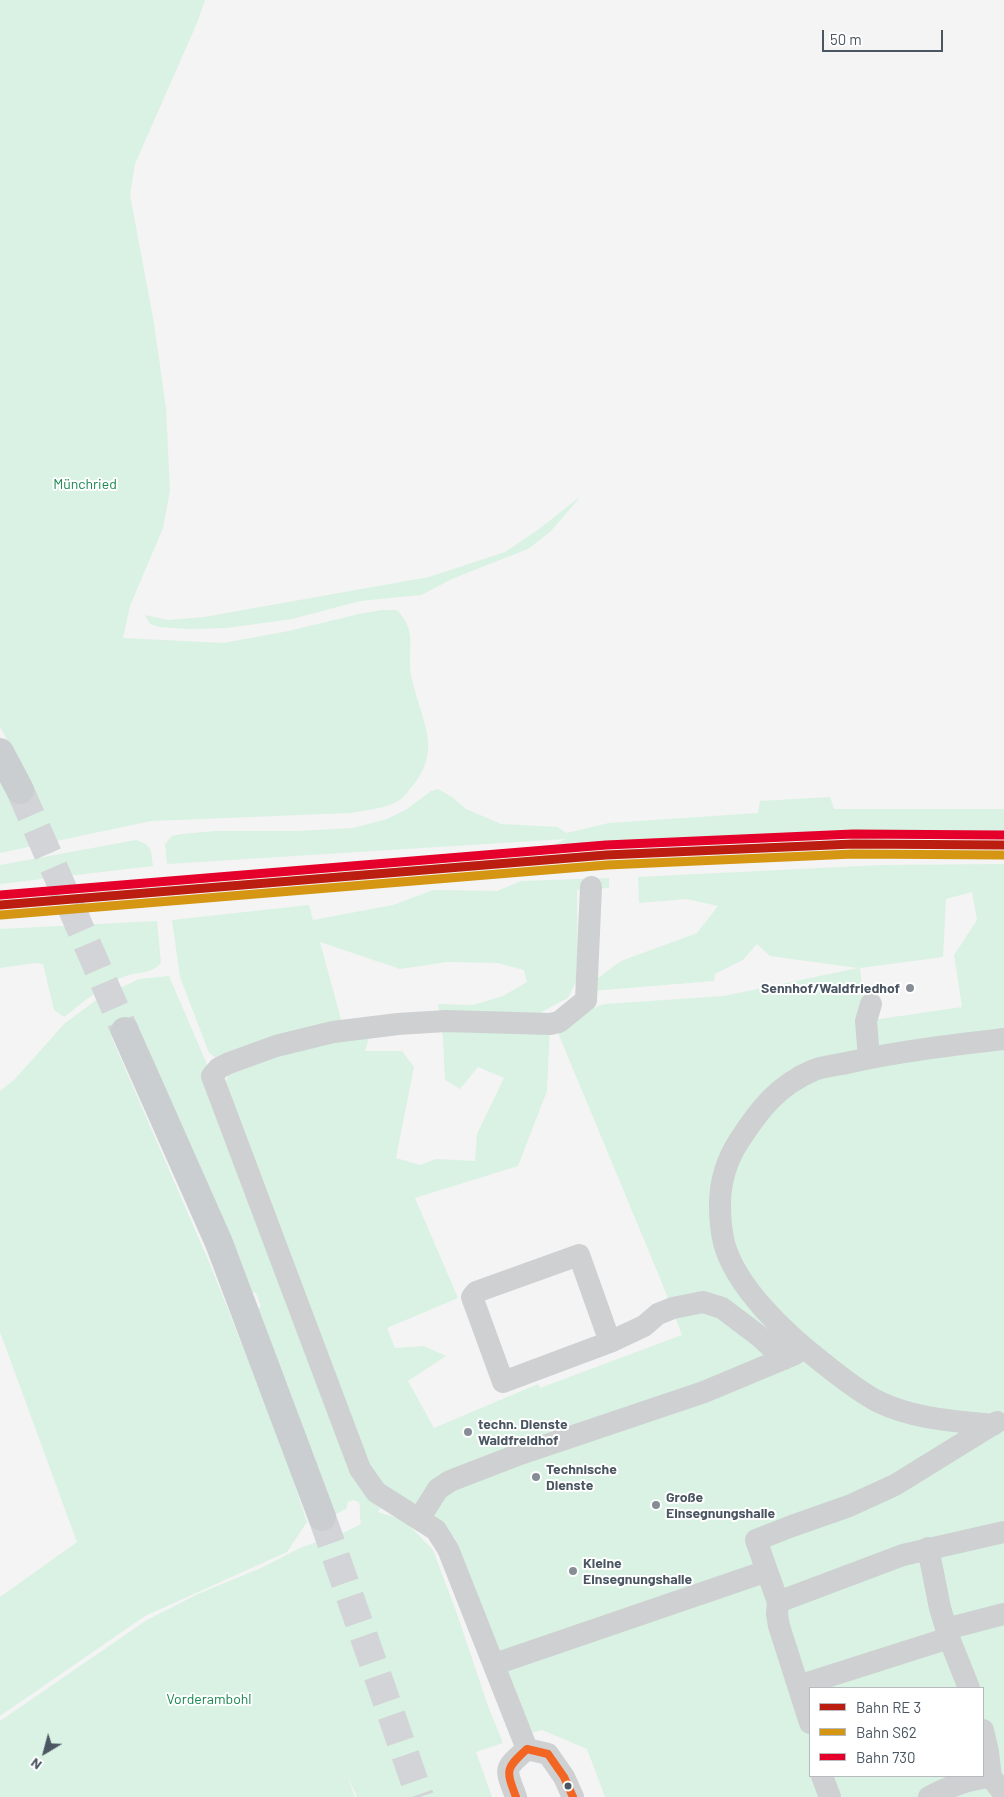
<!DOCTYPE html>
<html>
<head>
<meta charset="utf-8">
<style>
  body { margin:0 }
  #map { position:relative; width:1004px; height:1797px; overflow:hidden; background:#f4f4f4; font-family:Barlow,sans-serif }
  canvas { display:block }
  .legend { position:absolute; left:809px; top:1687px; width:175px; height:90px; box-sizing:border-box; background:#fff; border:1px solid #b7bbc0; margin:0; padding:6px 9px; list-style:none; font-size:15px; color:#4a5661 }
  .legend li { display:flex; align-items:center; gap:10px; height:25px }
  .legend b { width:25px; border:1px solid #b7bbc0 }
  .north { position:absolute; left:20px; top:1727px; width:50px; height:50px; -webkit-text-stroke:4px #fff; paint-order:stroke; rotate:217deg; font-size:14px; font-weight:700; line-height:20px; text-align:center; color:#4a5661 }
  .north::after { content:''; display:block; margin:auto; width:18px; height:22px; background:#4a5661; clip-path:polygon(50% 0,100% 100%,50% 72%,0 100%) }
  .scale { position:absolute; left:822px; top:30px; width:121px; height:22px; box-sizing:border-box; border:2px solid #4a5661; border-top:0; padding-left:6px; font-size:15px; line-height:18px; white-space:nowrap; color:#4a5661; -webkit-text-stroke:4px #fff; paint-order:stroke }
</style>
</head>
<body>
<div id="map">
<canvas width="1004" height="1797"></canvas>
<ul class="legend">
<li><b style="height:6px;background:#bb1e10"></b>Bahn RE 3</li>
<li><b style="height:6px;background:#d49613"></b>Bahn S62</li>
<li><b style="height:6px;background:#e4002b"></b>Bahn 730</li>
</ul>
<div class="north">N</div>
<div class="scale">50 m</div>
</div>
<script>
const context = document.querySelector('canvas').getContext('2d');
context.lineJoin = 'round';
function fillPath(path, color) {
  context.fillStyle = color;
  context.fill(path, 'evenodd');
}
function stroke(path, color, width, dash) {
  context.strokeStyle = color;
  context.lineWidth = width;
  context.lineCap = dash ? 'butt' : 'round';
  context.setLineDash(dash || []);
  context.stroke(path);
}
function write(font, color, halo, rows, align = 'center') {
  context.font = font + ' Barlow,sans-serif';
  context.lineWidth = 4;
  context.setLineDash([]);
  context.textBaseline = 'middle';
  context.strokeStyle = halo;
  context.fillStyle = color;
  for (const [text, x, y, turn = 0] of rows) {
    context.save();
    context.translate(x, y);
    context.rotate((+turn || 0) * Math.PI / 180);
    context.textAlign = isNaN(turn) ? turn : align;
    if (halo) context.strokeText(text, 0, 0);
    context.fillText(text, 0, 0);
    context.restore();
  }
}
const green = new Path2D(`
  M0 0H205L197 23 135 164 130 195 154 323 166 408 170 491 163 528 130 606 123 638 223 643 289 631 359 614 382 610H397C418 632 407 647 411 675 415 695 423 714 427 734 431 756 424 774 409 790 406 794 402 799 398 801 385 809 365 810 350 813L151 821 0 853V779L16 755 0 727Z
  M581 496 550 532 528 549 454 578 421 595 360 601 292 619 227 628 189 629 160 627 150 624 145 615 168 620 204 617 429 577 505 552 539 529Z
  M438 789 452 797 466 809 501 824 558 827 566 833 609 823 758 813 760 801 830 797 834 809H1004V836L814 834 683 837 545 849 566 839 167 864 165 844 172 836 182 834 216 831H298L353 828 387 819 407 809 431 791Z
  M136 840C153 846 151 850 153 866L0 884V865Z
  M1004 864V1797H605L587 1749 542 1730 531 1733 456 1540 444 1524 388 1494 370 1473 224 1086 229 1073 312 1043 369 1038 365 1051H402L414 1067 396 1158 420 1165 436 1159 475 1161 477 1134 504 1078 478 1067 460 1089 445 1080 443 1038 438 1004 473 1005 503 996 527 982 524 970 498 963 447 962 400 969 320 942 342 1023 219 1060 209 1053 180 977 172 920 309 905 313 920 393 905 433 890 497 891 521 881 609 878V888L577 890 578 978 568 998 541 1012 550 1024 547 1091 518 1166 415 1198 458 1298 387 1328 395 1348 424 1346 446 1356 408 1381 434 1428 538 1384 540 1388 682 1335 662 1283 558 1033 584 1011 605 1004 724 996 858 968 770 956 757 944 743 960 715 974 714 981 579 992 621 961 697 933 718 906 686 899 639 903 638 877 881 865ZM972 892 977 920 954 955 962 1007 866 1021 860 968 943 957 946 899ZM810 1688H983V1776H810Z
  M157 921 161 963C150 975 140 971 126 976 103 984 83 1003 64 1017L54 1010 43 964 35 963 0 968V929Z
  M169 976 212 1076 360 1469 387 1499 378 1512 404 1520 433 1550 456 1611 488 1706 503 1743 476 1752 492 1797H357L347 1775 355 1797H0V1721L147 1620 198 1594 261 1568 300 1548 343 1533 361 1524C359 1516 361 1509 359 1502L353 1500 348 1502 346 1509 336 1514 256 1309 261 1307 256 1293 252 1292 238 1254 228 1238 139 1027 111 1036 209 1262 280 1439 307 1522 287 1552 145 1616 0 1716V1597L77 1542 0 1332V1091L14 1080 65 1023 99 998 139 979Z`);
const majorTunnel = new Path2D(`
  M20 790 125 1031
  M322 1517 420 1797`);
const minor = new Path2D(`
  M869 1058 866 1021 871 1004
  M610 1342 579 1255 476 1292 472 1297 503 1382 610 1342 644 1326 658 1314 673 1308 703 1302 722 1308 759 1336 784 1359
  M993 1425C955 1421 914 1419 879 1402 859 1392 841 1377 823 1363 787 1335 736 1288 724 1243 721 1230 720 1218 720 1205 720 1182 726 1161 739 1141 759 1110 778 1085 814 1070 825 1066 839 1065 851 1062 901 1051 953 1045 1004 1039
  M419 1519 438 1489 450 1481 520 1454 704 1392 795 1354
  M928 1548 940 1608 949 1638 969 1688
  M778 1602 903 1555 1004 1532
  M946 1629 1004 1614
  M495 1664 767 1571
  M798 1686 949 1638
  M810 1723 779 1626 777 1614 778 1602 756 1540 792 1526 849 1506 895 1485 997 1422
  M983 1730 988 1752 991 1777
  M527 1749 448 1549 436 1530 376 1492 360 1469 212 1076 219 1068 229 1063 276 1046 333 1032 398 1024 446 1021 550 1024 559 1022 586 1000 591 887
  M527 1749 548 1754 564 1777 573 1797
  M822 1776 830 1797
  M516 1797C505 1767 503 1770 527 1749
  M929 1797C949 1787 967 1779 991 1777L1004 1794`);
const major = new Path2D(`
  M0 752 20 790
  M125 1031 219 1243 322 1517`);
const bus1 = new Path2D(`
  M516 1797C506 1770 505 1769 527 1749L548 1754 564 1777 573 1797`);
const rail1 = new Path2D(`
  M0 905 606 855 853 844 1004 845`);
const rail2 = new Path2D(`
  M1 915 607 865 853 854 1004 855`);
const rail3 = new Path2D(`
  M0 895 606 845 853 834 1004 835`);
const markers = [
  [910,988,5,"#868d94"],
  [468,1432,5,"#868d94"],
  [536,1477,5,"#868d94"],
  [656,1505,5,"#868d94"],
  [573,1571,5,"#868d94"],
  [568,1786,4.5,"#4a5661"]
];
const parkNames = [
  ["Münchried",85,484],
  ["Vorderambohl",209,1699]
];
const poiNames = [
  ["Sennhof/Waldfriedhof",900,988,"right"],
  ["techn. Dienste",478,1424],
  ["Waldfreidhof",478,1440],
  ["Technische",546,1469],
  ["Dienste",546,1485],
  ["Große",666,1497],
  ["Einsegnungshalle",666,1513],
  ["Kleine",583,1563],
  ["Einsegnungshalle",583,1579]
];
fillPath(green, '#d9f2e3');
stroke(majorTunnel, '#d2d4d7', 28, [28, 14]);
stroke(minor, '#ced0d2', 22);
stroke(major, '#caced1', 28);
stroke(bus1, '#f26522', 8);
stroke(rail1, '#bb1e10', 9);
stroke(rail2, '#d49613', 9);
stroke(rail3, '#e4002b', 9);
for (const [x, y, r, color] of markers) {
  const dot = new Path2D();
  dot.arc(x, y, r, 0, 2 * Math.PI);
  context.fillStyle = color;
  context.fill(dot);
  stroke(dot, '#fff', 2);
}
write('14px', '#17864f', '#fff', parkNames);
write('bold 14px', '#4a5661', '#fff', poiNames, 'left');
</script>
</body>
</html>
